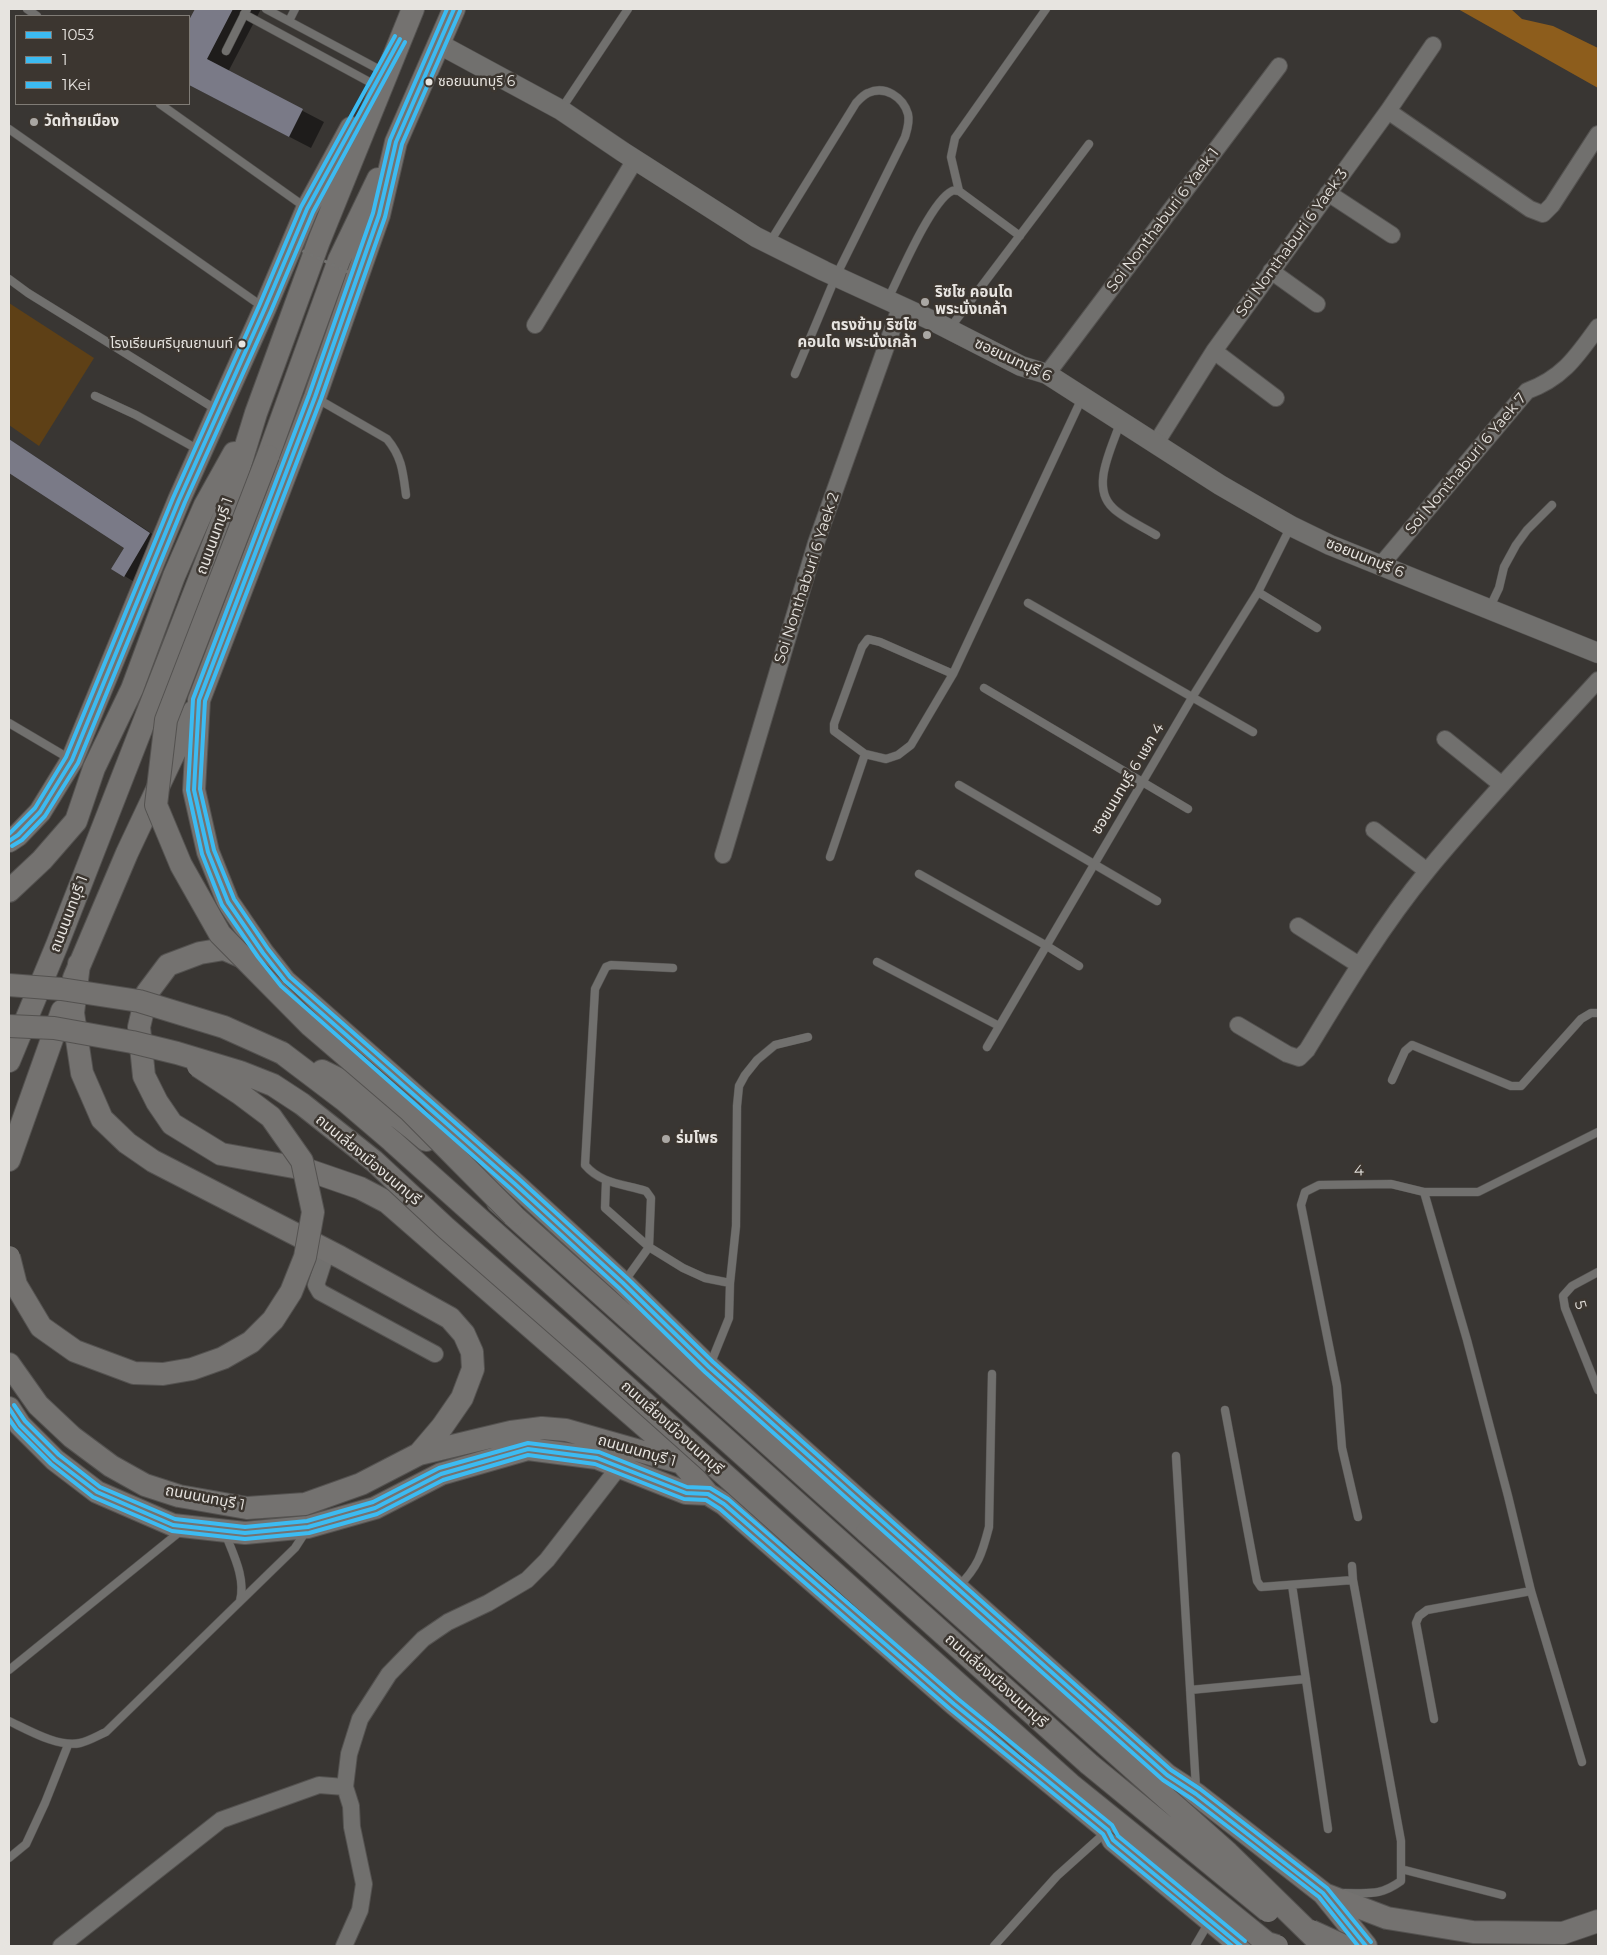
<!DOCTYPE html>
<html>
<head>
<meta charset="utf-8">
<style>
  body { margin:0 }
  #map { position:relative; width:1607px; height:1955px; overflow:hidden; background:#393633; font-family:Montserrat,sans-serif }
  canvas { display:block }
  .frame { position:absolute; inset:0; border:10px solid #e7e4e0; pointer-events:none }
  .legend { position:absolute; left:15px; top:15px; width:175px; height:90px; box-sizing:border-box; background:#3c3630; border:1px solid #807c76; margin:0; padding:6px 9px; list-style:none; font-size:15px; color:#e7e4e0 }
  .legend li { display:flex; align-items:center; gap:10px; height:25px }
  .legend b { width:25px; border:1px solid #807c76 }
</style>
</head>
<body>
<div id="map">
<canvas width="1607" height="1955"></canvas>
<div class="frame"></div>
<ul class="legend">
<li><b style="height:6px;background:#3cbbf2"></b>1053</li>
<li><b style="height:6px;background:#3cbbf2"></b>1</li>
<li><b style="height:6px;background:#3cbbf2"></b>1Kei</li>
</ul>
</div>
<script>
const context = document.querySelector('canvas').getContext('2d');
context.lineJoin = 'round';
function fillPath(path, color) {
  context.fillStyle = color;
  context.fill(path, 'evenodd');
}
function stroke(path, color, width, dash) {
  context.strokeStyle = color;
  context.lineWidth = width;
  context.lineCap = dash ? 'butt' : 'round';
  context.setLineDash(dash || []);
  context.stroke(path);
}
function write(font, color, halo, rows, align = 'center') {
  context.font = font + ' Montserrat,"Noto Sans Thai",sans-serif';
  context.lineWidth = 5;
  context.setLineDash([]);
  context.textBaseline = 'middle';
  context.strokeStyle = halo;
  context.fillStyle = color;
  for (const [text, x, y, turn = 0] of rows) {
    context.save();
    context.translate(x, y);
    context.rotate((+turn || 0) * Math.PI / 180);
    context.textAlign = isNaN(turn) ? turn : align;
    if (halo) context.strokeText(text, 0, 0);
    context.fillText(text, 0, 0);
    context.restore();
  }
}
const green = new Path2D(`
  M9 303 94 358 39 446 9 425Z`);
const water = new Path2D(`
  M1458 9H1511L1522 19 1553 26 1598 48V88Z`);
const shadow = new Path2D(`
  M196 9H261L228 72 324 122 311 148 189 85V23Z
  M9 439 166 543 141 586 113 569 126 547 9 471Z`);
const building = new Path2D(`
  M195 9H233L207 59 303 109 289 137 189 85V20Z
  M9 439 150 533 124 577 111 569 124 548 9 473Z`);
const service = new Path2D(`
  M27 9 37 16
  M266 9 382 71
  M244 14 375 85
  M289 21 295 9
  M226 51 247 9
  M160 104 305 207
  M562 108 628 9
  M9 129 263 307
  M1020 236 959 191 951 157 955 138 1046 9
  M770 242 856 103C859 100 863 95 868 93 885 85 903 97 908 114 910 122 907 130 905 137L836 276 795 374
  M9 279 28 293 217 410
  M888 299C899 277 931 201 952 191 954 190 957 191 959 191
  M950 328 1089 144
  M95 396 136 415 199 450
  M316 398 387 439C402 457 403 472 406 495
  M1120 423C1112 448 1090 487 1113 508 1123 518 1143 527 1156 535
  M1258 592 1317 628
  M1028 603 1253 732
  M1489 609 1499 588 1504 567 1516 545 1527 530 1552 505
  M953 674 880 642 868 639 862 647 834 724V731L865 754 886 759 898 755 911 745 953 674 1082 398
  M984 688 1188 809
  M9 723 70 759
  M959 785 1157 901
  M830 857 865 754
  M919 874 1047 946 1079 966
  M877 962 999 1026
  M987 1047 1193 696 1258 592 1291 526
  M1392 1080 1405 1051 1412 1045 1511 1086H1521L1581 1019 1591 1013H1598
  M606 1181 605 1208 649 1247 683 1268 705 1278 730 1283
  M1424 1192 1467 1340 1508 1496 1531 1591 1582 1762
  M1598 1272 1572 1286 1563 1296 1565 1308 1598 1390
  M624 1282 649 1247 651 1198 646 1191C624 1184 601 1184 585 1165L595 989 606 967 611 965 673 968
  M710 1365 729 1318 730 1283 736 1226 737 1106 739 1086 745 1075 757 1060 775 1045 808 1037
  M1225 1410 1257 1581 1261 1587 1353 1580
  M1176 1456 1196 1788
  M1358 1517 1342 1448 1337 1386 1301 1205 1305 1192 1319 1185 1391 1184 1424 1192H1478L1598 1132
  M225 1533C233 1554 246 1578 240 1601
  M1292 1585 1328 1829
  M958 1587C978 1567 982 1554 989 1527L992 1374
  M9 1670 182 1530
  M1190 1690 1306 1679
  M1434 1719 1416 1623 1419 1616 1427 1610 1531 1591
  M9 1721C28 1730 59 1748 80 1743 89 1741 97 1736 106 1732L295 1548 306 1531
  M9 1858 26 1844 45 1803 68 1745
  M1401 1869 1502 1895
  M1345 1893C1370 1893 1380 1896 1401 1881V1841L1353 1580 1352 1566
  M994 1946 1057 1876 1106 1832
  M1195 1946 1209 1922`);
const minor = new Path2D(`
  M1388 111 1530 209 1543 214 1552 205 1598 134
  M1328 193 1392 235
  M1271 271 1317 304
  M535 325 635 160
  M1214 351 1276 398
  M1047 374 1279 66
  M1156 443 1214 351 1388 111 1433 45
  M1380 566 1527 391C1563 378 1577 356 1598 327
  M1445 739 1502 785
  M1374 830 1427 871
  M723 855 816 543 901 305
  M1298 926 1359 965
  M1238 1025 1287 1054 1299 1058 1307 1050C1344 989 1382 926 1428 870 1482 804 1541 743 1598 680
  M327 1251 316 1285 320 1292 435 1354
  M61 1946 221 1820 319 1785 345 1787
  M344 1946 360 1910 364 1884 352 1827 351 1806 345 1787 349 1754 360 1719 389 1674 423 1639 448 1622 488 1603 527 1580 547 1560 619 1467`);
const tertiary = new Path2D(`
  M439 44 561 110 623 152 756 237 824 271 933 321 1021 366 1047 374 1220 485 1291 526 1330 545 1598 653`);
const secondary = new Path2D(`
  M454 9 396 142 379 215 315 397 199 700 194 790 208 852 228 902 263 953 285 981 515 1184 623 1283 709 1367 1167 1775 1196 1794 1323 1893 1366 1946
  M268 456 339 260 378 179
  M9 841 18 835 40 812 72 760 179 500 265 308 307 209 351 128
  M9 891 42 860 76 821 94 768 132 689 174 576 205 505 234 453
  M247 959 224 949 200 953 168 965 147 993 139 1027 144 1076 157 1102 172 1124 221 1154 305 1169 360 1188 387 1202 673 1451 681 1462
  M79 964 73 1013 82 1073 102 1119 127 1143 153 1161 340 1257 450 1318 464 1334 472 1352 473 1369 462 1398 442 1427 419 1454
  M74 978 127 853 194 711
  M282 1053 344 1100 392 1141 1089 1764
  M9 1061 57 945 225 514 256 413 319 241 413 9
  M322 1071C361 1089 394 1112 426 1140
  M9 1160 62 1011
  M498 1202 867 1532
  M9 1364 38 1405 72 1437 111 1466 145 1485 179 1496 247 1508 305 1504 361 1484 419 1454 511 1432 542 1428 566 1430 682 1463 708 1494 724 1504 954 1704 1108 1830 1113 1840 1241 1946
  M9 1408 20 1425 55 1460 97 1492 173 1525 245 1533 308 1527 375 1508 441 1474 528 1449 597 1458 686 1493 708 1494
  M1324 1894 1387 1918 1473 1932 1563 1933 1598 1921`);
const pathBridge = new Path2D(`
  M288 244 361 278`);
const secondaryBridge = new Path2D(`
  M268 456 166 720 156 805 181 865 220 934 311 1026 410 1111 513 1215
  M9 985 61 989 139 1001 224 1027 282 1053
  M9 1026 54 1028 132 1042 177 1053 240 1072 273 1085 302 1104 374 1161 446 1228 591 1355 1070 1784 1267 1943 1277 1946
  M9 1257 16 1285 41 1327 75 1351 134 1373 163 1374 192 1369 223 1358 251 1342 273 1320 291 1292 305 1257 313 1212 302 1161 271 1117 239 1093 198 1066
  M867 1532 1228 1853 1323 1946
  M1089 1764 1268 1911
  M1311 1931 1344 1946`);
const bus1 = new Path2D(`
  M454 9 396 142 379 215 315 397 199 700 194 790 208 852 228 902 263 953 285 981 515 1184 623 1283 709 1367 1167 1775 1196 1794 1323 1893 1366 1946
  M9 841 18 835 40 812 72 760 179 500 265 308 307 209 400 39
  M9 1408 20 1425 55 1460 97 1492 173 1525 245 1533 308 1527 375 1508 441 1474 528 1449 597 1458 686 1493 708 1494 724 1504 954 1704 1108 1830 1113 1840 1241 1946`);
const bus2 = new Path2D(`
  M447 9 390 140 373 213 309 395 193 699 188 790 202 854 222 905 258 957 281 986 511 1189 619 1288 705 1372 1163 1780 1192 1799 1319 1897 1358 1946
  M12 846 22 840 45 816 78 763 185 502 271 311 313 212 405 42
  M9 1419 16 1429 51 1464 93 1497 172 1531 245 1539 309 1533 377 1514 443 1480 528 1455 595 1464 684 1499 706 1500 720 1509 950 1709 1103 1834 1109 1845 1232 1946`);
const bus3 = new Path2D(`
  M460 11 402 144 385 217 321 399 205 701 200 789 214 850 234 899 268 949 290 977 519 1179 627 1278 713 1362 1171 1770 1200 1789 1327 1888 1371 1942
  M9 834 35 808 66 757 173 498 259 306 301 207 395 36
  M14 1405 25 1421 59 1455 100 1487 175 1519 245 1527 307 1521 373 1502 439 1468 528 1443 599 1452 687 1487 710 1488 728 1499 958 1699 1112 1825 1118 1836 1245 1941`);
const markers = [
  [429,82,4.5,"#e7e4e0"],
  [34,122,5,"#aaa7a3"],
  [925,302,5,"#aaa7a3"],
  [927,335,5,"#aaa7a3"],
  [242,344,4.5,"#e7e4e0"],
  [666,1139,5,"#aaa7a3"]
];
const busNames = [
  ["ซอยนนทบุรี 6",438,82],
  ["โรงเรียนศรีบุณยานนท์",233,344,"right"]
];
const poiNames = [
  ["วัดท้ายเมือง",44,122],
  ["ริซโซ คอนโด",935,293],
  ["พระนั่งเกล้า",935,310],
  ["ตรงข้าม ริซโซ",917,326,"right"],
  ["คอนโด พระนั่งเกล้า",917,343,"right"],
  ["ร่มโพธ",676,1139]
];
const streetNames = [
  ["Soi Nonthaburi 6 Yaek 1",1163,220,-53],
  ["Soi Nonthaburi 6 Yaek 3",1292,243,-54],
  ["ซอยนนทบุรี 6",1013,360,25],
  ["Soi Nonthaburi 6 Yaek 7",1466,464,-50],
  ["ถนนนนทบุรี 1",215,536,-70],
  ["ซอยนนทบุรี 6",1365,558,22],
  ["Soi Nonthaburi 6 Yaek 2",807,578,-72],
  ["ซอยนนทบุรี 6 แยก 4",1128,779,-59],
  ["ถนนนนทบุรี 1",69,914,-69],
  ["ถนนเลี่ยงเมืองนนทบุรี",368,1160,40],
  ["4",1359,1171,-1],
  ["5",1580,1305,73],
  ["ถนนเลี่ยงเมืองนนทบุรี",672,1428,42],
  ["ถนนนนทบุรี 1",637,1451,16],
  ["ถนนนนทบุรี 1",205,1498,11],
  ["ถนนเลี่ยงเมืองนนทบุรี",996,1681,42]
];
fillPath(green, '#5e4016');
fillPath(water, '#8d5d1c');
fillPath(shadow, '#0007');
fillPath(building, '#7a7a87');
stroke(service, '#545250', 9);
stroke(minor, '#545250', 18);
stroke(tertiary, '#545250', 21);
stroke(secondary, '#545250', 24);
stroke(service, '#71706e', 8);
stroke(minor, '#71706e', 16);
stroke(tertiary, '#71706e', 20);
stroke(secondary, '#747270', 22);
stroke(secondaryBridge, '#545250', 24, []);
stroke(pathBridge, '#747371', 3, [4, 4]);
stroke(secondaryBridge, '#747270', 22);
stroke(bus1, '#3cbbf2', 4);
stroke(bus2, '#3cbbf2', 4);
stroke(bus3, '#3cbbf2', 4);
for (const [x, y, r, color] of markers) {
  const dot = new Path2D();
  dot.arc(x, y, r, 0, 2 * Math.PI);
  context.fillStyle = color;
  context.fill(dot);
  stroke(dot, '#3c3630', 2);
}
write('14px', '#e7e4e0', '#3c3630', busNames, 'left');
write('bold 15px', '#e7e4e0', '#3c3630', poiNames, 'left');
write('15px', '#e7e4e0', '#3c3630', streetNames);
</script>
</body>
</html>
